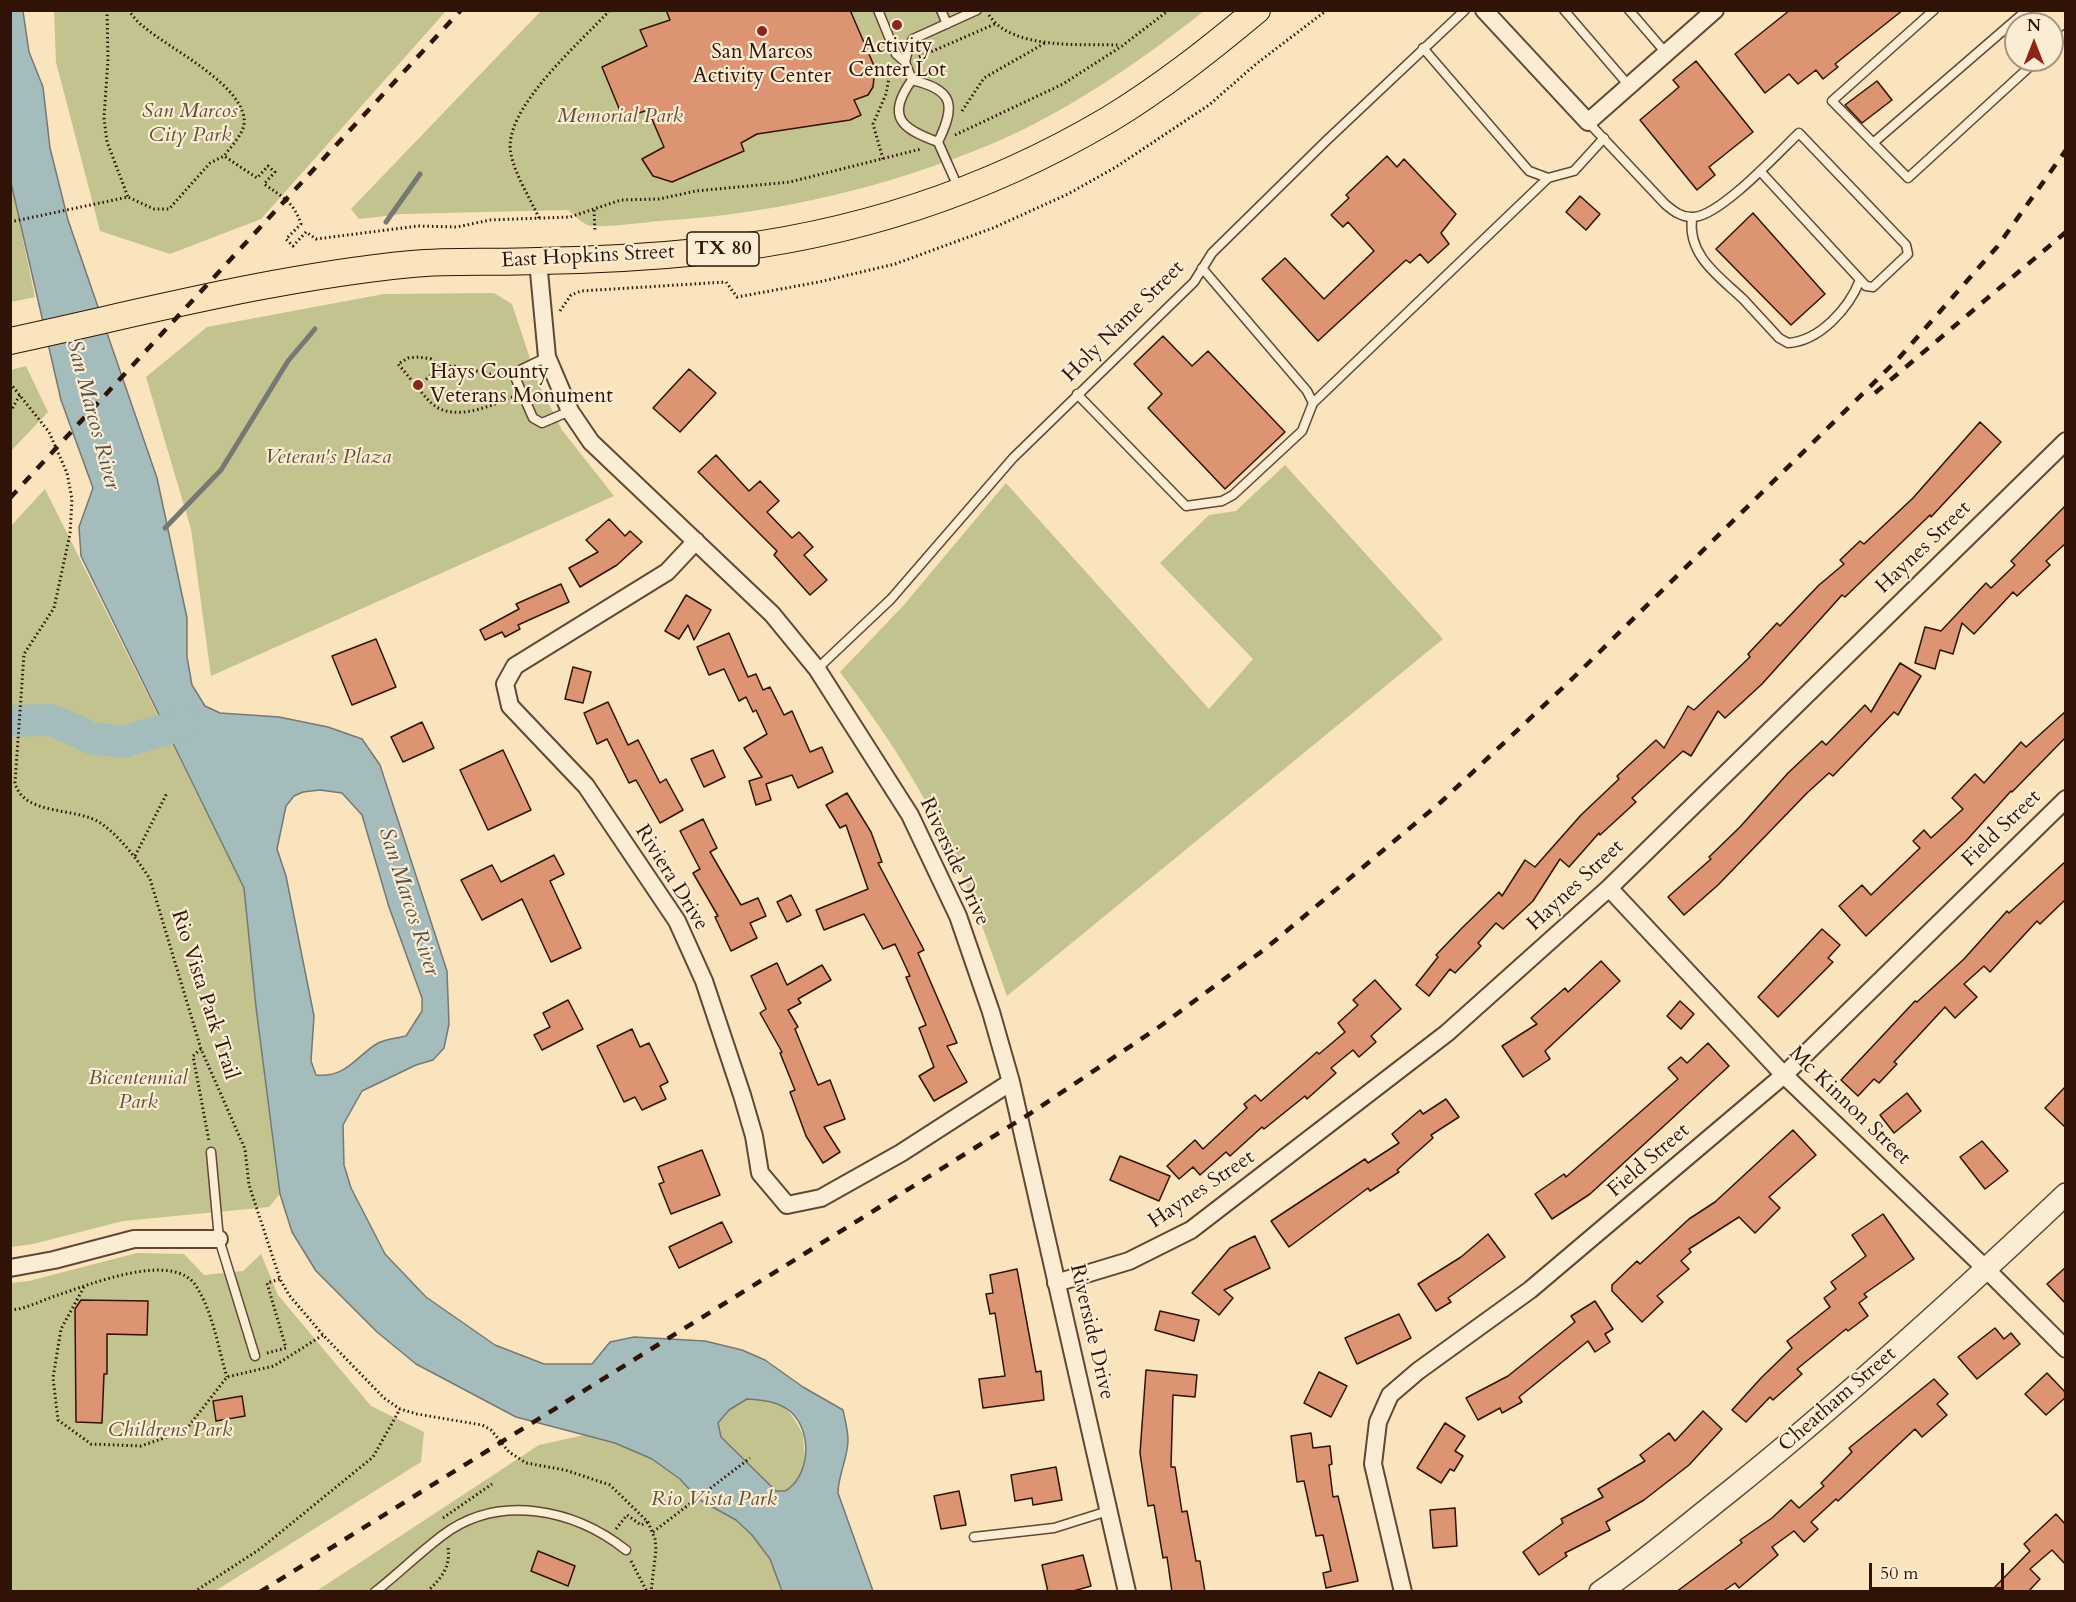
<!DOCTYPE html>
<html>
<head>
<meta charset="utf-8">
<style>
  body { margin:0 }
  #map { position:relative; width:2076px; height:1602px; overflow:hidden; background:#f9e4bd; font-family:Cardo,serif }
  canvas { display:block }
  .frame { position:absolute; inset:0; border:12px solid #311206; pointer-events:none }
  .north { position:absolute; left:2004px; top:12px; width:60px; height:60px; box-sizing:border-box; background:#fbedd4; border:2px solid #aa9582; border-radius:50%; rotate:0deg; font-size:16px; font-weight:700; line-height:24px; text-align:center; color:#311206 }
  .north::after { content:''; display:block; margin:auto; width:21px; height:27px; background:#8f2418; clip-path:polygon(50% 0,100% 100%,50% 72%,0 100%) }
  .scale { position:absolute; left:1869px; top:1563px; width:135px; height:27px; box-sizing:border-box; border:3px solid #311206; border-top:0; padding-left:8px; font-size:18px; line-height:21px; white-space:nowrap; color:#311206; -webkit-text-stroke:4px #fbedd4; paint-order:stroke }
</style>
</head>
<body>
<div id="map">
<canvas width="2076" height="1602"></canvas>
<div class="frame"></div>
<div class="north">N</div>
<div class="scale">50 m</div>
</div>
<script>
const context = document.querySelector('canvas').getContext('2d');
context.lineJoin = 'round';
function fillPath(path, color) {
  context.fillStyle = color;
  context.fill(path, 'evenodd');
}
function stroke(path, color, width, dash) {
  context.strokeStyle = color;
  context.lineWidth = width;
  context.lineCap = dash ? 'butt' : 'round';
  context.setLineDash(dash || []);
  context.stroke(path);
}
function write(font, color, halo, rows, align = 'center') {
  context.font = font + ' Cardo,serif';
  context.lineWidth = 4.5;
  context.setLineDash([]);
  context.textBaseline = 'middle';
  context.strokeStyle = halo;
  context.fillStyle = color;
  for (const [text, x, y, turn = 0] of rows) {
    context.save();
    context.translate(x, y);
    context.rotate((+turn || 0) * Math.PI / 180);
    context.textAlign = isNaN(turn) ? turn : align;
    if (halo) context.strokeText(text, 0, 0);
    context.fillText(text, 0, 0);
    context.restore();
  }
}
const green = new Path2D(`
  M54 11V10L446 11 261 219 170 254 100 231 56 62Z
  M541 11H1204C1141 61 1064 114 989 145 890 186 779 213 672 220 652 221 608 228 590 226 583 224 574 215 568 210L403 214 359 219 351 209Z
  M11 183 35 297 11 302H10Z
  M494 293 512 304 537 380 562 430 614 496 211 676 191 529 146 377 207 327 384 294Z
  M26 366 48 412 11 451V370Z
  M1285 465 1443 639 1007 996C991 950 975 904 955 859 925 793 884 730 840 672L903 606 1006 483 1209 709 1253 659 1160 563 1209 515 1236 511Z
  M45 489 244 888 256 1007 280 1194 269 1207 123 1221 33 1244 11 1247 10 527Z
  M137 1253 184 1254 204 1275 243 1271 261 1254 278 1295 371 1406 424 1432 421 1462 215 1591H11L10 1283 29 1281Z
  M747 1399C780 1401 788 1404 803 1435L814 1591 315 1592 539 1445Z`);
const water = new Path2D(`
  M10 11H23L29 52 43 87 50 148 68 220 157 478 187 618V657L192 685 205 706 220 713 279 717 328 727 362 739 380 765 447 971 449 1024 444 1048 433 1060 416 1065 362 1091 343 1125 344 1165 351 1188 385 1254 426 1297 495 1345 544 1364H592L610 1342 634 1337 705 1341 742 1350 765 1360 803 1387 843 1410C845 1420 848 1430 848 1440 848 1458 838 1475 838 1493L873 1591H782L770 1559 752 1535 736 1520 698 1499 680 1479 652 1459 615 1443 516 1417 416 1364 377 1332 316 1271 292 1232 280 1194 256 1007 244 888 81 556 79 527 93 488 61 400 11 183ZM320 790 342 793 362 815 389 907 422 998V1011L406 1036C398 1038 386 1039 378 1043 356 1056 347 1078 316 1075L311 1061 314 1016 286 876 277 849 286 806 294 796 303 792ZM747 1399C763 1400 778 1401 791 1412 813 1432 810 1477 785 1491H776L721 1437 718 1423 729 1410Z`);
const stream = new Path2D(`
  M386 222 420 174
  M165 528 221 470 288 361 315 329`);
const river = new Path2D(`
  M10 721 49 720 59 723 91 738 123 742 184 724`);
const building = new Path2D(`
  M666 10H850L875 68 873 87 868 95 854 100 861 115 850 120 757 134 741 143 744 151 672 182 653 176 642 159 664 147 648 110 623 118 602 67 647 46 640 30 670 20Z
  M1790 10H1903L1835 64 1838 67 1823 79 1816 70 1798 84 1789 74 1765 93 1735 54Z
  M1696 61 1753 132 1709 167 1715 175 1697 190 1640 120 1679 87 1673 80Z
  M1877 81 1892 100 1862 123 1845 105Z
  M1387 156 1397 167 1404 159 1456 214 1441 233 1449 244 1428 263 1420 254 1410 263 1406 260 1318 341 1262 279 1285 258 1324 299 1374 251 1348 222 1343 227 1331 215 1349 198 1346 195Z
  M1580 196 1600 214 1586 230 1566 212Z
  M1753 213 1825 294 1791 325 1716 249Z
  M1163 336 1192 366 1208 351 1285 432 1225 489 1148 408 1162 394 1134 364Z
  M689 369 716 393 680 432 653 408Z
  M1980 422 2001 442 1931 517 1930 515 1845 597 1842 595 1762 684 1725 718 1718 711 1691 756 1683 751 1632 798 1636 802 1600 835 1599 833 1569 867 1560 859 1533 901 1503 929 1496 923 1478 943 1481 946 1455 973 1450 969 1429 996 1416 985 1438 957 1436 955 1462 928 1499 892 1502 896 1525 860 1535 867 1581 815 1619 779 1617 776 1656 740 1664 748 1688 706 1694 710 1750 657 1748 654 1777 623 1780 626 1819 585 1844 564 1840 560 1860 541 1864 544 1913 498Z
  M716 455 749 491 760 481 779 501 767 512 792 538 799 532 813 547 804 555 827 580 810 595 774 555 777 551 698 472Z
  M2066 505V543L2046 561 2050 565 2017 596 2013 592 1974 634 1962 623 1953 654 1940 650 1935 669 1915 663 1925 627 1941 631 1986 583 1991 588 2015 565 2011 561Z
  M609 519 625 536 630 531 642 542 617 565 580 587 569 568 598 552 586 540Z
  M561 584 569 602 518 625 520 629 505 637 502 632 485 640 480 630 519 609 516 604Z
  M686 595 711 610 694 640 688 625 679 639 665 631Z
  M729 633 748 677 756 674 763 690 770 687 784 715 792 711 810 752 822 747 833 772 798 788 792 775 766 784 771 800 756 805 749 781 762 777 744 748 767 734 756 710 753 712 746 697 739 701 724 669 709 675 697 647Z
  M376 639 396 687 352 705 332 656Z
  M1900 663 1921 676 1898 715 1894 712 1833 776 1829 773 1807 793 1718 885 1684 915 1668 897 1711 859 1709 857 1740 827 1788 773 1822 741 1826 745 1865 705 1871 712Z
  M573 667 591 672 583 703 565 699Z
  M608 702 628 745 638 740 660 783 666 779 683 810 660 823 636 780 629 783 607 739 597 744 584 713Z
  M2066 711V737L2012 792 2011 791 1966 841 1866 936 1839 906 1862 885 1871 895 1920 848 1913 841 1924 830 1931 838 1963 809 1952 798 1975 774 1984 783 2021 742 2026 747Z
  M422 722 434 748 403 762 391 737Z
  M503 750 531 810 488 830 460 770Z
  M713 750 725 777 704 787 691 759Z
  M847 793 871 832 882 862 878 863 924 950 918 953 957 1043 947 1046 967 1082 934 1101 919 1076 934 1067 919 1028 926 1025 906 977 910 976 895 944 883 949 864 914 824 930 816 910 868 889 846 825 840 828 826 805Z
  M703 819 717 848 710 852 741 905 758 898 766 916 750 923 757 938 731 951 715 917 718 916 693 873 700 869 680 831Z
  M554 855 564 874 550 881 581 948 551 962 522 899 482 920 461 880 492 865 501 882Z
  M2066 861V899L2040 924 2037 921 1990 972 1984 966 1964 984 1977 997 1955 1018 1945 1007 1894 1062 1897 1064 1879 1083 1874 1079 1858 1096 1841 1080 1915 1001 1917 1002 1964 959 2007 911 2009 913Z
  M791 895 801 915 787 922 777 902Z
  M1822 929 1840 945 1828 958 1833 962 1778 1017 1758 997Z
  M1601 961 1620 981 1545 1051 1550 1059 1523 1077 1502 1046 1537 1024 1531 1018 1565 988 1568 992Z
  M777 963 787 985 822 965 831 980 798 999 801 1003 788 1010 798 1027 795 1029 818 1085 830 1080 845 1119 824 1127 840 1152 823 1163 806 1136 790 1092 795 1090 780 1053 782 1052 760 1013 766 1009 751 976Z
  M1375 980 1401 1009 1371 1036 1376 1042 1359 1057 1353 1050 1331 1068 1336 1073 1307 1099 1305 1096 1264 1129 1262 1127 1230 1156 1226 1152 1200 1175 1193 1167 1179 1179 1167 1166 1195 1140 1203 1149 1247 1108 1244 1104 1255 1095 1261 1101 1317 1052 1319 1054 1345 1032 1338 1023 1358 1005 1353 1000Z
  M568 1000 583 1029 542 1050 534 1035 550 1027 543 1013Z
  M1680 1001 1694 1014 1681 1029 1667 1016Z
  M632 1029 640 1047 649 1043 668 1082 660 1086 666 1099 642 1110 635 1097 624 1102 597 1046Z
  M1708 1043 1729 1066 1590 1194 1552 1219 1535 1194 1564 1174 1566 1177 1678 1079 1668 1068 1681 1057 1687 1063Z
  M2066 1086V1128L2045 1108Z
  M1907 1093 1921 1111 1894 1133 1880 1115Z
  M1446 1099 1459 1117 1431 1135 1433 1138 1397 1170 1399 1172 1370 1191 1368 1188 1289 1247 1271 1221 1365 1159 1368 1163 1399 1143 1392 1134 1420 1110 1423 1114Z
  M1793 1130 1816 1155 1769 1197 1780 1208 1755 1233 1739 1217 1689 1249 1691 1252 1681 1261 1689 1269 1657 1296 1663 1302 1642 1322 1612 1291V1285L1637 1261 1640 1264 1689 1219 1715 1202Z
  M1982 1141 2008 1171 1985 1189 1960 1157Z
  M702 1150 720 1195 671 1214 659 1184 664 1182 658 1167Z
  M1120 1156 1170 1176 1159 1201 1110 1180Z
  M1883 1214 1914 1259 1864 1294 1867 1297 1859 1303 1868 1316 1848 1331 1846 1329 1797 1369 1802 1374 1773 1400 1770 1397 1746 1422 1732 1410 1761 1378 1792 1348 1787 1341 1830 1307 1824 1298 1836 1289 1831 1282 1866 1256 1852 1235Z
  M722 1222 732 1242 679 1268 669 1247Z
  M1488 1234 1505 1257 1448 1298 1451 1302 1436 1311 1418 1284 1461 1257Z
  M1255 1236 1270 1268 1224 1290 1233 1298 1219 1315 1192 1293 1230 1248Z
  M2066 1267V1304L2047 1284Z
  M1017 1269 1036 1372 1041 1371 1044 1400 983 1408 979 1379 1005 1376 995 1313 990 1314 986 1294 993 1293 990 1275Z
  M81 1300 148 1301 147 1335 107 1334V1374H104L102 1423 76 1422 75 1309Z
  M1595 1301 1613 1329 1605 1334 1610 1342 1595 1352 1588 1341 1519 1397 1522 1402 1502 1413 1500 1408 1478 1420 1466 1398 1508 1376 1575 1322 1571 1316Z
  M1160 1311 1199 1320 1194 1341 1155 1330Z
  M1399 1314 1411 1338 1357 1364 1345 1338Z
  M1995 1328 2004 1339 2011 1333 2020 1344 1977 1379 1958 1357Z
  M1146 1370 1197 1375 1195 1397 1173 1395 1171 1467H1175L1182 1512 1187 1511 1196 1561H1200L1205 1592H1172L1167 1557 1163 1558 1154 1505 1148 1506 1140 1453Z
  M1319 1372 1347 1386 1331 1417 1304 1403Z
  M2047 1373 2066 1393V1397L2046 1415 2025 1394Z
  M1934 1379 1948 1394 1937 1404 1947 1415 1922 1437 1915 1429 1838 1501 1836 1499 1811 1522 1818 1529 1804 1542 1794 1531 1772 1547 1778 1555 1739 1588 1735 1583 1722 1592H1676L1742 1543 1740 1540 1772 1518 1791 1500 1799 1508 1824 1486 1821 1483 1852 1452 1849 1448Z
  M242 1396 245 1416 216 1421 213 1401Z
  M1703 1411 1722 1429 1689 1465 1644 1500 1606 1522 1610 1530 1565 1553 1567 1556 1539 1575 1523 1552 1563 1523 1561 1519 1603 1497 1598 1489 1645 1461 1640 1455 1669 1433 1675 1441Z
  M1445 1423 1465 1436 1455 1451 1463 1456 1454 1471 1450 1469 1441 1483 1417 1468Z
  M1311 1433 1313 1448 1330 1446 1332 1464 1329 1465 1333 1497 1338 1496 1358 1581 1326 1588 1323 1573 1331 1571 1323 1535 1316 1536 1304 1481 1297 1482 1291 1436Z
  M1056 1467 1062 1500 1033 1505 1032 1498 1015 1501 1011 1475Z
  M959 1491 966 1525 941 1529 934 1496Z
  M1455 1508 1457 1546 1433 1548 1430 1510Z
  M2056 1514 2066 1525V1565L2052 1550 2030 1569 2040 1579 2028 1592H1990L2030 1551 2024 1544Z
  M538 1551 575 1566 568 1586 531 1571Z
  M1083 1555 1091 1586 1070 1592H1048L1042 1565Z`);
const path = new Path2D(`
  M107 10 108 59 104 118 107 142 128 197
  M128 10C133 16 138 23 144 27 168 48 249 87 244 125 242 135 230 148 224 156
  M989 15C1011 50 1083 44 1120 45
  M919 57 995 24
  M962 111 984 78 1045 43
  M955 135 1063 84 1122 46 1169 10
  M883 159 873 124 886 94 891 67
  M594 210 595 232
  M539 218C530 198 515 175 511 154 501 110 581 42 610 10
  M10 222 128 197 154 209H169L210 163 224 156 257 178 268 166 275 172 264 184C281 196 294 202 301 224L286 239 293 246 306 232 316 239 418 226 457 227 490 220 570 217 621 200 659 199 696 191 790 182 921 149
  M560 311 571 295 581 291 726 282 737 297 819 282 895 264 993 228 1068 194 1116 167 1209 105 1256 64 1327 10
  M504 377 454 366 441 367 431 359 419 357 408 358 398 364C407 374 427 401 435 406 456 421 491 406 512 397
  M10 383 49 432 67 473 72 499 70 534 54 608 24 654 15 783C24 817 77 806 102 824 121 838 137 859 150 879L201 1049 245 1149 249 1185 280 1279 289 1295 323 1335 384 1398 400 1409 417 1414 482 1425 491 1430 509 1452 526 1463 565 1470 610 1485 648 1522 655 1539 656 1550 651 1592
  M419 385 441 367
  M10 412 20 395
  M135 856 167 793
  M201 1049 193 1056 209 1141
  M84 1287 61 1329 53 1378 58 1420 91 1444 141 1446 185 1431 227 1377 274 1366 323 1335
  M10 1310C27 1309 42 1300 58 1295 89 1285 173 1250 196 1286 213 1312 218 1348 227 1377
  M267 1353 286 1348 267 1283 280 1279
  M443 1518 492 1484
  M616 1529 627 1515 641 1525 648 1522
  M653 1532 750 1458
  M631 1561 647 1592
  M194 1592 260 1549 373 1457 400 1409
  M427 1592C441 1578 451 1568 448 1547`);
const service = new Path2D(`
  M878 10 896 54 905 62 912 80
  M941 10 947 24
  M1564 10 1630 87
  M1629 10 1666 53
  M1934 10 1832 101 1908 178 2037 60
  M2052 46 2066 34
  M1423 48 1529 171 1548 178
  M905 62 909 46 913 39 977 10
  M912 80C954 90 956 105 938 142 902 129 885 117 912 80Z
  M1588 122 1665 204C1673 211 1682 218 1694 217 1721 215 1778 153 1799 133L1906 245 1908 254 1873 287 1866 286 1760 171
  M938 142 958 187
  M1873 143 2027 10
  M1692 218C1687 256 1720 277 1744 300 1756 313 1767 325 1779 338L1788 343C1820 341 1849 308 1860 280
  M547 357 516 372 515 377 533 418 542 423 570 411
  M1077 394 1186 506 1222 501 1233 495 1302 431 1313 403 1307 391 1202 268
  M1313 403 1548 178 1574 171 1604 138
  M817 669 891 599 1013 458 1194 282 1212 253 1327 140 1465 10
  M211 1152 219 1239 255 1356
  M974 1537 1054 1528 1108 1511
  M375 1592C398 1574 419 1553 443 1535 499 1493 574 1509 626 1550`);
const minor = new Path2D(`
  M1484 10 1588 122 1715 10
  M538 261 547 357 570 411 591 442 772 614 817 669 910 815 958 916 991 1012 1011 1082 1127 1592
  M696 541 667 572 515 666 505 684 510 706 586 786 677 921 704 981 742 1095 754 1136 760 1173 787 1205 821 1198 901 1153 1011 1082
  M1609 888 1784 1075 1986 1269 2066 1349
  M10 1268 54 1260 134 1239H219
  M1056 1283 1129 1261 1191 1230 1447 1033 1609 888 2066 441
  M1403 1592 1373 1464 1378 1422 1390 1395 1418 1371 1530 1290 1784 1075 2066 799`);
const tertiary = new Path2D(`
  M1600 1592C1645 1561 1686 1526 1729 1492 1846 1398 1957 1297 2066 1194`);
const primary = new Path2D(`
  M10 341C144 312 276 277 412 264 454 260 496 263 538 261 595 260 652 257 709 251 850 236 986 192 1108 120 1161 88 1209 50 1257 10`);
const rail = new Path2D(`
  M1875 393 2066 232
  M10 498 461 10
  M260 1592 1031 1113 1159 1027 1265 949 1441 802 1572 679 1899 358 1997 247 2066 150`);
const markers = [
  [897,25,6,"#8f2418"],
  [762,31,6,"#8f2418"],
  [418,385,6,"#8f2418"]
];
const shields = [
  [723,249,72]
];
const shieldNames = [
  ["TX 80",723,249]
];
const poiNames = [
  ["Activity",897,47],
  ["Center Lot",897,71],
  ["San Marcos",762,53],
  ["Activity Center",762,77],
  ["Hays County",430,373,"left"],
  ["Veterans Monument",430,397,"left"]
];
const parkNames = [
  ["San Marcos",190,112],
  ["City Park",190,136],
  ["Memorial Park",620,117],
  ["Veteran's Plaza",328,458],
  ["Bicentennial",138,1079],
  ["Park",138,1103],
  ["Childrens Park",170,1431],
  ["Rio Vista Park",714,1500]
];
const streetNames = [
  ["East Hopkins Street",588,257,-3],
  ["Holy Name Street",1124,322,-45],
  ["Haynes Street",1924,548,-44],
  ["Field Street",2002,829,-44],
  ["Riverside Drive",954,862,65],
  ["Riviera Drive",671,878,58],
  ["Haynes Street",1576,886,-43],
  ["Rio Vista Park Trail",204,995,72],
  ["Mc Kinnon Street",1849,1106,44],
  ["Field Street",1649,1161,-41],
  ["Haynes Street",1202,1190,-34],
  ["Riverside Drive",1091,1332,77],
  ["Cheatham Street",1838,1400,-41]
];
const waterNames = [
  ["San Marcos River",92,415,75],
  ["San Marcos River",408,902,72]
];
fillPath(green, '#c2c38e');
fillPath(water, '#a4bcbc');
stroke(water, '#767873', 1.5);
stroke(stream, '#767873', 5);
stroke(river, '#a4bcbc', 32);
fillPath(building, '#dd9473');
stroke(building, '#311206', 1.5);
stroke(service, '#634634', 11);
stroke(minor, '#634634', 20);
stroke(tertiary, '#634634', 24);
stroke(primary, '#311206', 28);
stroke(path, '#311206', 3, [1.5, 3]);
stroke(service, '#fbedd4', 8);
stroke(minor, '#fbedd4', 16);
stroke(tertiary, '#fbedd4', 21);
stroke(primary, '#f9e4bd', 26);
stroke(rail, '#311206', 4.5, [10, 10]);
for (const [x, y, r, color] of markers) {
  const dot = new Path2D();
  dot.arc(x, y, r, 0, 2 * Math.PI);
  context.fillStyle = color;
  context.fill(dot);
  stroke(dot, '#fbedd4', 2);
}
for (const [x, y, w] of shields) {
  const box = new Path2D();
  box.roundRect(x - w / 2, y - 17, w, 34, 4.5);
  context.fillStyle = '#fbedd4';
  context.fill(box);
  stroke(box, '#311206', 1.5);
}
write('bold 20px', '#311206', null, shieldNames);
write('21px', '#311206', '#fbedd4', poiNames);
write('italic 21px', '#645036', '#fbedd4', parkNames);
write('21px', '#311206', '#fbedd4', streetNames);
write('italic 22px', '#594e46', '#fbedd4', waterNames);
</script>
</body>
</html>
